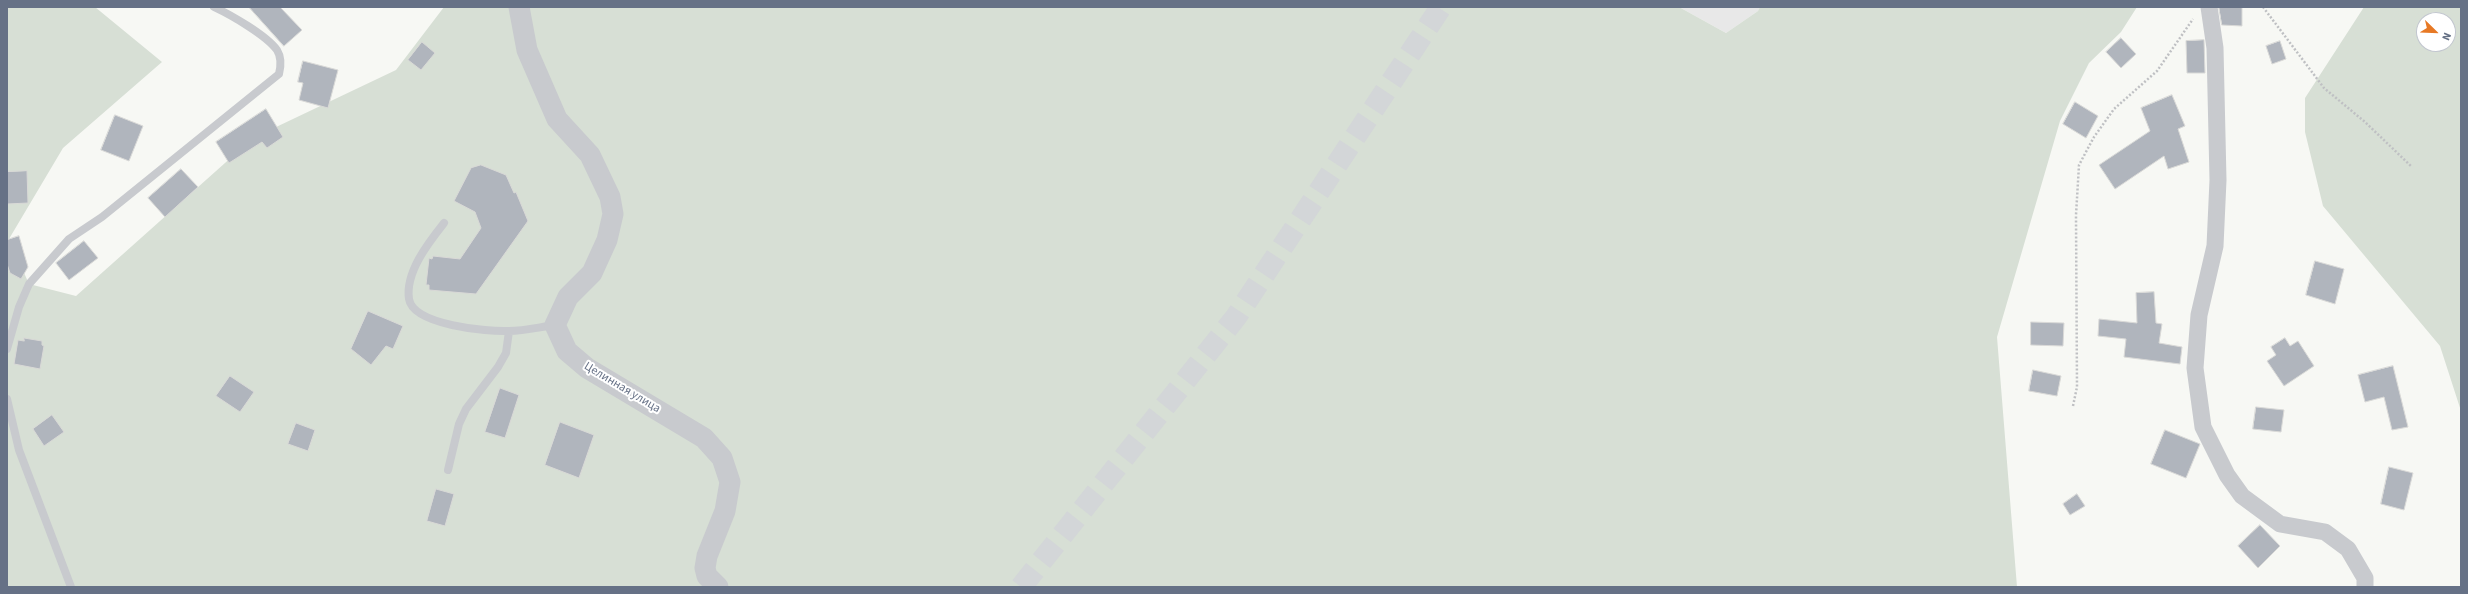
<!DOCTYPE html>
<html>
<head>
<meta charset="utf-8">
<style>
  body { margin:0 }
  #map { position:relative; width:2468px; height:594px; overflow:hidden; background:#f7f8f4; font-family:"Source Sans 3",sans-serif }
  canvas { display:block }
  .frame { position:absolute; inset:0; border:8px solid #667186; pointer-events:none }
  .north { position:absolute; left:2416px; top:12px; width:40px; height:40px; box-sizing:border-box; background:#fff; border:1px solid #c2c6cf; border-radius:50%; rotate:113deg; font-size:11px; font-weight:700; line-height:16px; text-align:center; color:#667186 }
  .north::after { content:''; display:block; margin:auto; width:14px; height:18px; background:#e77925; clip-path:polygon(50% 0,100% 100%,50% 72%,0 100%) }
</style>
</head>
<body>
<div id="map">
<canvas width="2468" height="594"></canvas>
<div class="frame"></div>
<div class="north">N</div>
</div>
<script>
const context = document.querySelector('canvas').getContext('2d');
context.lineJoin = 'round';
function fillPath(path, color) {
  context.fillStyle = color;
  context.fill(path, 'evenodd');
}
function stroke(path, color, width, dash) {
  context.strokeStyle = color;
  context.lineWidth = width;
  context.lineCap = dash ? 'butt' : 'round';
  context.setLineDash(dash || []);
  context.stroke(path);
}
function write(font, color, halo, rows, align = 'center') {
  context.font = font + ' "Source Sans 3",sans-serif';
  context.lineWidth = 4;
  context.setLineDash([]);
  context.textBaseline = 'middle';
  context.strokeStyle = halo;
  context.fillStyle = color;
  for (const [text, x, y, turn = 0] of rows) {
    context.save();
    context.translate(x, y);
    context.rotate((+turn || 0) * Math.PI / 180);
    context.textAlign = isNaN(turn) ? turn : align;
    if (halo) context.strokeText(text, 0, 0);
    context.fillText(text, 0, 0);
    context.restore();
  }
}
const built = new Path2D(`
  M1679 7H1760L1758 11 1726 33Z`);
const green = new Path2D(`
  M7 7H95L162 62 63 148 9 239 29 284 76 296 253 138 396 70 444 7H1679L1726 33 1758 11 1760 7H2137L2121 32 2089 63 2060 121 1997 337 2017 587H7Z
  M2364 7H2461V411L2440 346 2323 206 2305 132V98ZM2424 20H2448V44H2424Z`);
const building = new Path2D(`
  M249 7H280L302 30 284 46Z
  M2219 7H2242V26L2222 25Z
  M2121 38 2136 54 2121 68 2106 52Z
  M2204 40 2205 73H2187L2186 41Z
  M2280 41 2286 59 2272 64 2266 46Z
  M422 42 435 53 421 70 408 60Z
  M303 61 338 70 328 108 299 100 303 83 298 82Z
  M2172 95 2185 126 2178 129 2189 162 2168 169 2164 156 2115 189 2099 165 2150 131 2141 108Z
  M2075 102 2098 116 2086 138 2063 124Z
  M266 109 283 137 267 148 262 142 229 163 216 142Z
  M115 115 143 126 129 161 101 150Z
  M481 165 506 175 514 193 516 192 528 221 476 294 429 290V285H426L429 258 432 259 433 256 460 259 481 228 475 212 454 201 471 168Z
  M181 169 198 187 165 217 148 198Z
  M27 171 28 203 7 204V172Z
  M19 236 28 267 21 279 10 273 7 264V240Z
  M84 241 98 258 69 280 56 263Z
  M2315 261 2344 269 2335 304 2306 295Z
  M2154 292 2156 323 2162 324 2159 343 2182 347 2180 364 2124 357 2126 339 2098 336 2099 319 2137 323 2136 293Z
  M368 311 403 326 393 349 386 346 371 365 351 349Z
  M2031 322 2064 323 2063 346 2031 345Z
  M24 338 42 341V345L44 346 40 369 14 364 18 340 24 341Z
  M2285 338 2290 346 2298 341 2314 366 2284 386 2267 361 2276 355 2271 347Z
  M2393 366 2408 427 2392 430 2384 397 2365 402 2358 375Z
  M2033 370 2061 376 2057 396 2029 391Z
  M230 376 254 392 240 412 216 396Z
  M500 388 519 395 505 438 485 432Z
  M2256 407 2284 410 2281 432 2253 429Z
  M52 415 64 432 44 446 33 429Z
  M560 422 594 435 579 478 545 465Z
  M296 423 315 430 308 451 288 444Z
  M2165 430 2200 444 2186 478 2151 464Z
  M2389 467 2413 473 2404 510 2381 504Z
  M436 489 454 494 445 526 427 521Z
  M2077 494 2085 506 2070 515 2063 504Z
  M2260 525 2280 546 2258 568 2238 546Z`);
const trunkTunnel = new Path2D(`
  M1021 587 1236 317 1441 7`);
const path = new Path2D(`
  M2263 7 2324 88 2365 122 2412 167
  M2073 406 2077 387 2076 215 2079 165 2094 137 2114 109 2157 71 2193 19`);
const service = new Path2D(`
  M444 223C429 242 405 272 409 299 413 325 487 332 509 331 524 331 540 327 555 325
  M7 349 19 307 29 284 69 239 102 217 279 74C281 66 282 58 277 50 266 35 231 15 214 7
  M7 399 19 450 71 587
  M448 470 459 424 466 409 498 367 506 353 509 331`);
const minor = new Path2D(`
  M2209 7 2215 48 2218 180 2215 246 2199 315 2195 368 2203 427 2227 475 2242 496 2280 524 2325 532 2348 549 2365 578V587`);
const tertiary = new Path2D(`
  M519 7 527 50 557 119 590 155 610 197 613 214 607 240 592 273 568 297 555 325 567 351 587 368 704 438 722 458 730 482 725 511 707 556 705 568 707 576 718 587`);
const streetNames = [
  ["Целинная улица",622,388,31]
];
fillPath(built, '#e8e8e8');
fillPath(green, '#d7dfd5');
fillPath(building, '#b0b5bd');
stroke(building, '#d9d9d7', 1);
stroke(trunkTunnel, '#d3d6d8', 22, [22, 11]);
stroke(path, '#bfc0c3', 2.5, [2, 2]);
stroke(service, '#c8cace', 8);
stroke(minor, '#c8cace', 17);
stroke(tertiary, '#c8cace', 21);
write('12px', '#667186', '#fff', streetNames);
</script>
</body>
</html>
